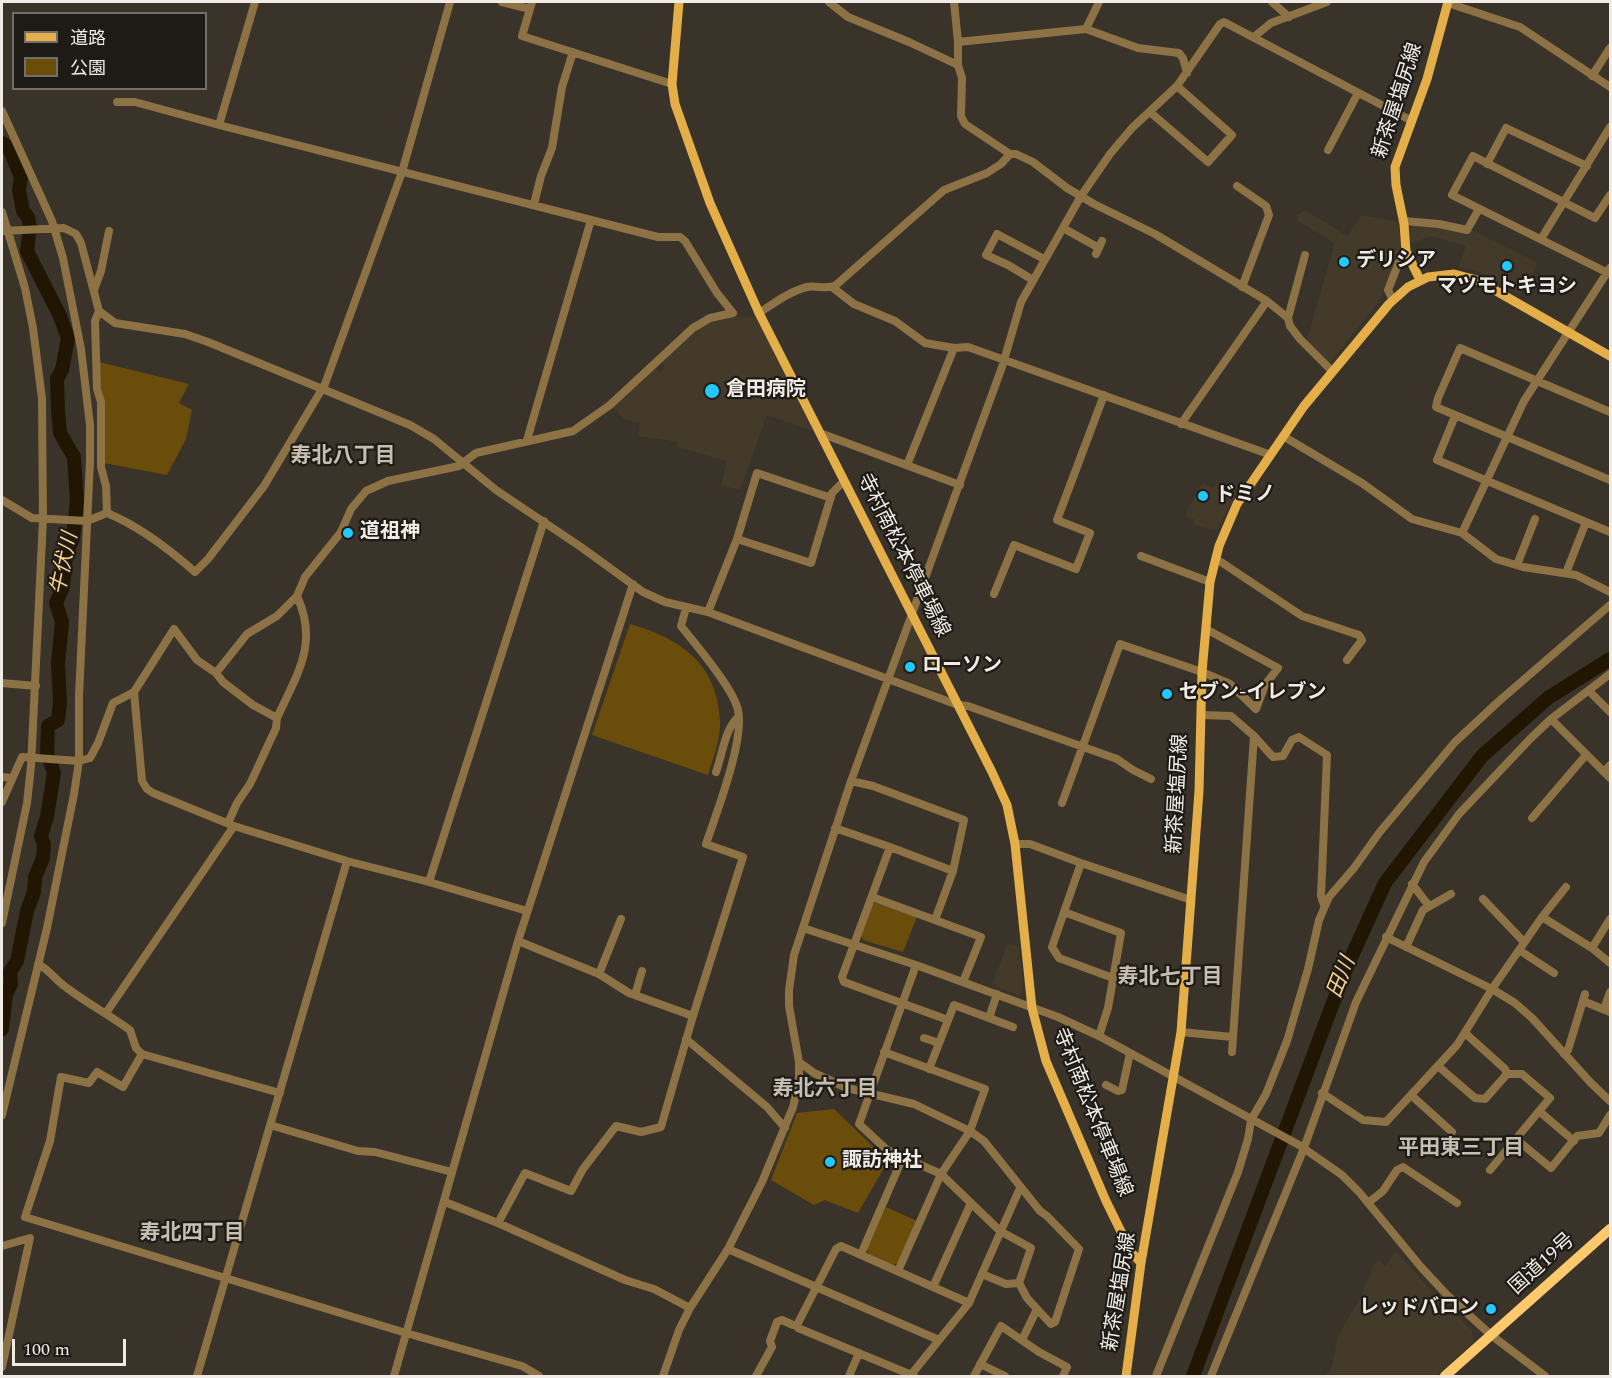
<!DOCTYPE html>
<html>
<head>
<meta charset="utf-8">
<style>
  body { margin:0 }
  #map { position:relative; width:1612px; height:1378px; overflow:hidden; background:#393329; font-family:Spectral,"Noto Sans JP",serif }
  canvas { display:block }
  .frame { position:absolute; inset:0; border:3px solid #f0ece5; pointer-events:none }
  .legend { position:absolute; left:12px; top:12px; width:195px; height:78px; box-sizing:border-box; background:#1e1b17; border:2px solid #726f69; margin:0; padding:8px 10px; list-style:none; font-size:18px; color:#f0ece5 }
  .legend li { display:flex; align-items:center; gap:12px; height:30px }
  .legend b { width:30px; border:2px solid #726f69 }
  .scale { position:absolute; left:12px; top:1339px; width:114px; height:27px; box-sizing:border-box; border:3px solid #f0ece5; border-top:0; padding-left:8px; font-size:18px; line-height:21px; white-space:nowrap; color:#f0ece5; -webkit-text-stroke:4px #1e1b17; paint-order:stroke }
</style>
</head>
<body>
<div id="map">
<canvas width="1612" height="1378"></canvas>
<div class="frame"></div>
<ul class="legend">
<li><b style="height:8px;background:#e4ae48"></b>道路</li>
<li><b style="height:16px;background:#6b4d0b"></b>公園</li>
</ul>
<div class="scale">100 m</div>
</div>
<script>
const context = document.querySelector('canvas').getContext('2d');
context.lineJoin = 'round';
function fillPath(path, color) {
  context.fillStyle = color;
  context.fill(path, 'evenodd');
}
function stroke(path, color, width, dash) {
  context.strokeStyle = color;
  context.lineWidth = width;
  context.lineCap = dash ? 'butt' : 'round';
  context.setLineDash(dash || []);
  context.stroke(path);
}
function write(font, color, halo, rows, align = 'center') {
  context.font = font + ' Spectral,"Noto Sans JP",serif';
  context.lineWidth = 4.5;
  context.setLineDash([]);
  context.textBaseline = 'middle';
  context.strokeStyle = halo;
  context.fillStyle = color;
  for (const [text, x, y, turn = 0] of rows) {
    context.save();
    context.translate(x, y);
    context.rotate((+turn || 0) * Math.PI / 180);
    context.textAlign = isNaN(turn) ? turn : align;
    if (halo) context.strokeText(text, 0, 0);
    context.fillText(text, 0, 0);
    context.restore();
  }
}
const built = new Path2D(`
  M1305 210 1347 236 1362 215 1398 222 1402 246 1379 301 1328 365 1306 343 1334 246 1333 242 1298 221 1296 216Z
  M1412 225H1430L1469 233 1471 230 1538 263 1521 295 1480 272 1458 267 1466 246 1431 236 1411 244 1410 228Z
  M735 316 757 318 813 431 767 415 740 490 721 485 727 461 677 447 678 442 638 436 640 423 624 419 614 408 654 369H658L660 373 665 369 662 361 704 325Z
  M1216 482 1237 493 1216 531 1193 524 1194 519 1185 516 1202 483 1213 488Z
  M912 627 947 692 945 695 893 675 910 628Z
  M1008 943 1022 948 1019 949 1023 991 1019 995 992 985Z
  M1396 1251 1432 1292 1472 1330 1474 1342 1436 1376H1325L1332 1367 1338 1336 1359 1300 1374 1266 1378 1259 1385 1267Z`);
const green = new Path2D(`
  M99 362 189 384 179 403 192 410 186 439 167 475 104 463Z
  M630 624C681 639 717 663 720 721 721 739 713 758 708 775L592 735Z
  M876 903 917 917 903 952 863 940 861 935 873 904Z
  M834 1109 888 1161 858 1213 825 1200 814 1205 771 1180 797 1113Z
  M886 1207 917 1221 898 1263 893 1265 869 1255 867 1249Z`);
const river = new Path2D(`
  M2 143 9 148 21 177 19 190 23 211 28 217 30 227 27 251 60 316 68 338 62 370 57 379 58 410 60 433 74 457 77 501 73 538 66 556 63 587 56 603 62 622 58 663 60 702 58 720 48 726 47 753 54 773 47 817 41 836 44 845 43 858 35 877 34 892 27 911 17 961 10 972 11 984 6 994 2 1029
  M1193 1376 1345 971 1385 883 1482 756 1548 698 1610 659`);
const minor = new Path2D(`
  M502 2 530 9
  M532 2 522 36 672 84
  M829 2 848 17 909 42 958 65
  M954 2 958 42V65L962 78 961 116 965 124 1010 154H1016L1033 162 1067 188 1094 204 1155 234 1267 301 1288 318 1290 326 1300 339 1332 371
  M1272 2 1289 17
  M1448 2 1451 4 1520 27 1610 87
  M1086 29 1099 2
  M1255 36 1271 23 1327 2
  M958 42 1086 29 1138 48 1179 53 1183 58 1187 73
  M1592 76 1610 48
  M117 102H135L219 125 658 237H680L685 241 717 293 733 313 710 318 693 328 610 405 573 431 476 453 459 466 388 481 366 491 351 509 341 532 305 577 297 596C319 644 297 674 277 718L276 728 250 784 237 803 228 823
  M2 111 52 221 63 258 81 349 90 425V461L79 696V761L74 794 47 928 2 1115
  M1150 112 1208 162 1232 135 1177 86
  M219 125 255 2
  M1328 150 1358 93
  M1487 164 1506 128 1587 166
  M1237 186 1266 206 1269 215 1242 287
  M1610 195 1595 218 1473 156 1452 195 1610 274
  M534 204 541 176 552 148 562 87 573 52
  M2 212 25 288 33 328 42 399 43 519 31 766 27 803 2 923
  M1404 221 1439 224 1467 230 1479 209
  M1063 228 1099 248
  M2 231 64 228 76 234 81 243 99 311 95 321 97 389 101 402V467L106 486 107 513
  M1541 239 1610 127
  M1096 254 1102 241
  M1033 280 1008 265 986 255 997 234 1044 259
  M832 287 854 304 895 321 925 343 954 348 968 347 1271 455
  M94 290 101 271 109 231
  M1393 300 1388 290 1399 262 1407 254
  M99 311 115 323 185 334 208 342 410 425 434 439 496 490 581 547 643 592 665 602 708 612 958 705 968 706 1117 759 1133 770 1151 779
  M759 313C773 304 790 291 807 287 817 285 827 290 836 285L944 190 987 173 1001 164 1010 154
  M1288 318 1305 255
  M1610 412 1460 348 1438 398 1436 407 1610 480
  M1455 416 1437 460 1610 532
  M1181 424 1267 301
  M820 433 960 485
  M1283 436 1362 483 1412 519 1462 533 1496 559 1523 567 1576 575 1610 592
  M527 440 591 220
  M907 465 954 348
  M2 500 32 518 87 521 107 513C139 526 169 549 195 572L208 559 264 486 325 384 402 172 450 2
  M1462 533 1524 401 1610 268
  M737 539 811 563 832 493 844 481
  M1141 556 1210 582
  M1215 560 1221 562 1302 616 1359 635 1362 640 1347 660
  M1517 565 1535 519
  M1566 573 1586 522
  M994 594 1014 545 1076 569 1090 533 1057 520 1104 395
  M708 612 737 539 757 473 831 498
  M216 673 247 634 277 616 297 596
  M2 683 36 686
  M1589 691 1610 712
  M134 692 142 781 147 789 153 793 234 826 347 861 429 882 527 911
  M1202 715 1231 716 1254 736 1273 757 1283 756 1292 740 1299 737 1327 755 1321 896 1324 905
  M1551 719 1610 778
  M716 772C723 753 724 731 738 717
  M1604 772 1610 765
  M2 777 12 778
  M851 781 873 786 964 820 953 871 935 920 981 937 963 982
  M2 802 22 757 79 761 90 758 98 743 113 703 134 692 174 629 197 660 216 673 223 682 253 705 277 718
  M1062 803 1120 644 1202 672 1230 684 1256 709 1265 685 1278 668 1206 629
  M1532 818 1586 755
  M835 828 890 847
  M1015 844H1030L1081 863 1191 900
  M1081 863 1064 912 1121 933 1108 1008 1099 1036
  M429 882 544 521
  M1412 884 1429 906
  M872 897 935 920
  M1483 899 1524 942
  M1064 912 1052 947 1059 958 1113 978
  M1542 917 1592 948 1610 963
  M803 928 916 965 1058 1017 1099 1036 1299 1145 1342 1175 1359 1192 1421 1267 1447 1295 1491 1335 1545 1376
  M1386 937 1492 989 1515 1003 1532 1018 1591 1083 1610 1101
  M518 941 599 974 629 993 693 1016
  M1406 947 1423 910 1451 894
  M1592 948 1610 919
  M1519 950 1554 973
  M38 964C51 971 55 980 67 988 87 1003 109 1015 130 1030L136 1048 142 1054 280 1093
  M916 965 859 1124 887 1150 941 1174 971 1203 933 1287
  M599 974 621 919
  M635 995 642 971
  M1583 1001 1610 1012
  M1604 1009 1610 992
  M106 1013 234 826
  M989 1018 1013 1027
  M948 1020 844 982 842 977 890 847 953 871
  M1181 1032 1232 1037
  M924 1038 939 1043
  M686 1039 767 1107 785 1128
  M884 1052 985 1089 970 1131 941 1174 898 1271
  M1232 1052 1254 736
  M142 1054 123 1087 97 1072 89 1083 61 1077 50 1141 25 1217 406 1333 522 1366 539 1376
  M1564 1054 1568 1050 1585 994
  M799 1062 814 1073 847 1088 914 1104 970 1131 984 1141 1040 1211 1047 1216 1079 1249 1055 1322 1051 1324 1037 1309
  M1438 1066 1475 1098 1485 1099 1507 1074 1505 1069 1465 1033
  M929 1069 954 1005 989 1018 997 994
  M1106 1085 1118 1091 1122 1090 1130 1053
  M1322 1093 1363 1120 1386 1122 1457 1045 1492 989 1542 917 1566 887
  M1411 1095 1452 1132
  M1539 1111 1574 1141
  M270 1125 358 1151 375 1152 452 1172
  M1516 1139 1551 1168 1577 1136 1599 1133 1610 1115
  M1490 1170 1550 1098 1522 1074H1507
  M445 1202 498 1223 625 1280 654 1289 690 1308
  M971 1203 1000 1231 1031 1248 1019 1283 1027 1298 1037 1309 1022 1340
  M1368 1203 1383 1191 1397 1170 1403 1167 1457 1203
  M498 1223 525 1173 571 1191 583 1169 616 1126 641 1132 661 1127 693 1016 743 857 706 844C716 814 745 740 738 710 733 688 696 645 681 626L686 608
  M2 1246 30 1238 2 1367
  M728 1249 939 1340
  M861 1254 903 1157
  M982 1274 1006 1284 1019 1283
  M797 1325 836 1249 841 1246 969 1303
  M980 1364 1005 1376
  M197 1376 347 861
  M394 1376 518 941 633 584
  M663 1376 679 1330 690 1308 728 1249 762 1182 793 1107 799 1082V1062L789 1006V990L794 955 851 781 1002 367 1021 302 1081 196 1110 154 1132 128 1177 86 1220 24 1224 22 1412 121
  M756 1376 772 1347 770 1341 777 1322 782 1320 793 1325H797L798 1328 914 1376
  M849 1376 859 1353
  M910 1376 969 1303 1020 1188
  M974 1376 1001 1326 1039 1352 1067 1367 1063 1376
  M1156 1376 1238 1172 1248 1139 1251 1120 1266 1094 1287 1041 1308 969 1319 920 1329 897 1354 868 1379 833 1455 742 1498 702 1610 605
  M1211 1376 1304 1148 1356 1002 1424 862 1459 814 1531 738 1551 719 1610 674`);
const major = new Path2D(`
  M679 2 672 84 675 104 710 203 759 313 992 772 1007 805 1015 844 1032 1008 1046 1061 1106 1201 1131 1252 1141 1263
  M1420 280 1406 251 1404 224 1396 185 1395 167 1427 79 1448 2
  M1126 1376 1141 1263 1181 1032 1199 791 1202 672 1210 582 1219 546 1237 504 1304 406 1389 304 1408 287 1428 277 1454 274 1477 280 1610 356`);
const highway = new Path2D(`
  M1445 1376 1610 1229`);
const markers = [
  [1344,262,6,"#23c9fe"],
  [1507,266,6,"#23c9fe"],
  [712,391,8,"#23c9fe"],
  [1203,496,6,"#23c9fe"],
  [348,533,6,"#23c9fe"],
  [910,667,6,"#23c9fe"],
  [1167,694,6,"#23c9fe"],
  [830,1162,6,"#23c9fe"],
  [1491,1309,6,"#23c9fe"]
];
const streetNames = [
  ["新茶屋塩尻線",1399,101,-72],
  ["寺村南松本停車場線",902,556,63],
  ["新茶屋塩尻線",1179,794,-87],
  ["寺村南松本停車場線",1091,1113,68],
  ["国道19号",1543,1265,-42],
  ["新茶屋塩尻線",1121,1292,-81]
];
const poiNames = [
  ["デリシア",1356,262],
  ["マツモトキヨシ",1507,288,"center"],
  ["倉田病院",726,391],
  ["ドミノ",1215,496],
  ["道祖神",360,533],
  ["ローソン",922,667],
  ["セブン-イレブン",1179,694],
  ["諏訪神社",842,1162],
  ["レッドバロン",1479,1309,"right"]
];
const neighbourhoodNames = [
  ["寿北八丁目",343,458],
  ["寿北七丁目",1170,979],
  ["寿北六丁目",825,1091],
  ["平田東三丁目",1461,1150],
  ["寿北四丁目",192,1235]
];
const waterNames = [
  ["牛伏川",66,564,-78],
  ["田川",1343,978,-68]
];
fillPath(built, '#443a2a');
fillPath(green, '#6b4d0b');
stroke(river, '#211602', 14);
stroke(minor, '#8c7245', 8);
stroke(major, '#e4ae48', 9);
stroke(highway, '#fdc96c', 10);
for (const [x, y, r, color] of markers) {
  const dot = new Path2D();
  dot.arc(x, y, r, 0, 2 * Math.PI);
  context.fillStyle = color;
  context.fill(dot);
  stroke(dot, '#1e1b17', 2);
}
write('20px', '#f0ece5', '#1e1b17', streetNames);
write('bold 20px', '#f0ece5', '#1e1b17', poiNames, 'left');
write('bold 21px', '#c6beb1', '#1e1b17', neighbourhoodNames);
write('italic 21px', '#fbd28a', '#1e1b17', waterNames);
</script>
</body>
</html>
